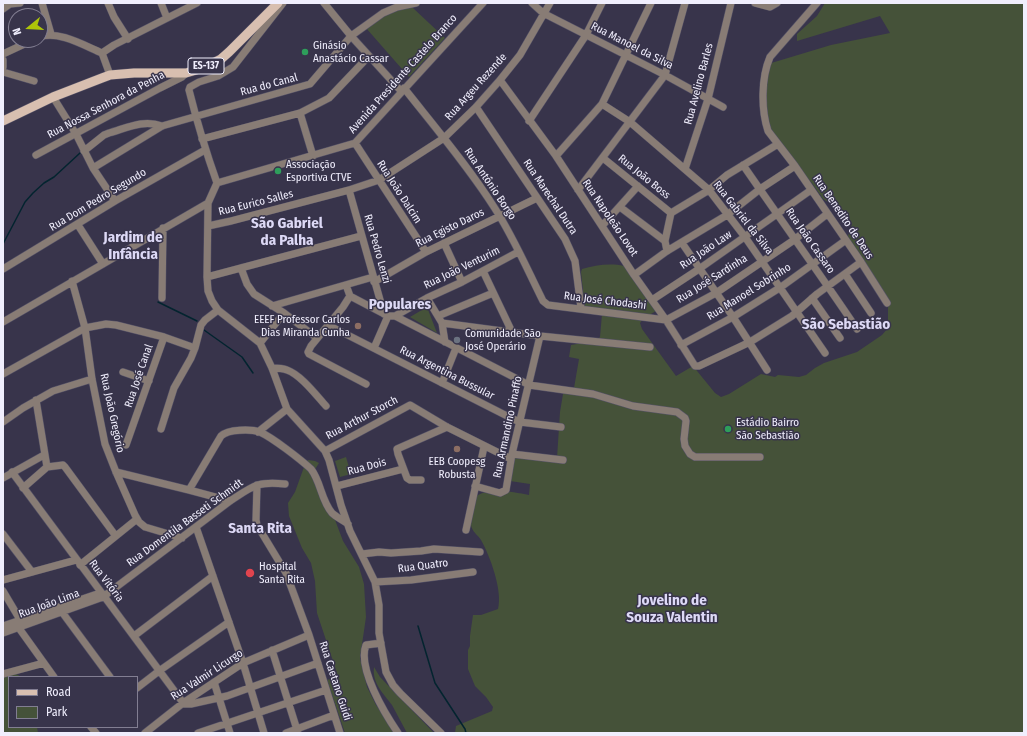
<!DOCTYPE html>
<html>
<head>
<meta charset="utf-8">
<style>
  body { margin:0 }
  #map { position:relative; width:1027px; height:736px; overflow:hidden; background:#38344b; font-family:"Fira Sans Condensed",sans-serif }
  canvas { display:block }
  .frame { position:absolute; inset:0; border:4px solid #f0eefd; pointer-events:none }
  .legend { position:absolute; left:8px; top:676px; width:130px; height:52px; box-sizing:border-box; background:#38344b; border:1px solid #827e92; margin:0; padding:5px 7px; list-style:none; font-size:12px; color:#f0eefd }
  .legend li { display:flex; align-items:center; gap:8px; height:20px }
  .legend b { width:20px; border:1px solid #827e92 }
  .north { position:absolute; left:8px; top:8px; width:40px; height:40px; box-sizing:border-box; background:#38344b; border:1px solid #827e92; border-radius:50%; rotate:252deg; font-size:11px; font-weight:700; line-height:16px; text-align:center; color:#f0eefd }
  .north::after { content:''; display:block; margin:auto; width:14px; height:18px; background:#aec509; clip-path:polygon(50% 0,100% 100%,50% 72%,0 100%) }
</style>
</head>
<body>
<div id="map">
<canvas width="1027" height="736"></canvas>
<div class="frame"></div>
<ul class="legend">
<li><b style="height:5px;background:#d8bfb0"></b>Road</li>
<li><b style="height:11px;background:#455239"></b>Park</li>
</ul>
<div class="north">N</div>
</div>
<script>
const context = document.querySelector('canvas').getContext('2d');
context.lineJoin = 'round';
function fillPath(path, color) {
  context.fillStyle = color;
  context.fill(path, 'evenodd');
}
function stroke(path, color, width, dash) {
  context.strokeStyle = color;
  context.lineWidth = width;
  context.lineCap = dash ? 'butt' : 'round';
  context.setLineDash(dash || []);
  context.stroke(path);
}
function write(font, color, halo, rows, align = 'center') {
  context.font = font + ' "Fira Sans Condensed",sans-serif';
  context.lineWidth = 3;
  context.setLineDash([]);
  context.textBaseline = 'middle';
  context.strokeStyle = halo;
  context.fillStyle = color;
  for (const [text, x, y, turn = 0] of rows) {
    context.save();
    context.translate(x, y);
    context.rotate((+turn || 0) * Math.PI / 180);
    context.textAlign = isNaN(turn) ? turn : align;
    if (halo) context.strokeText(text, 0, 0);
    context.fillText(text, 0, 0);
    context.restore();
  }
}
const green = new Path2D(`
  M825 3H1024V733H455L456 726 492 711 493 707 486 697 475 686 468 669V650L470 646V636L473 615H481L498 609C503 591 490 556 481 540 478 535 472 532 471 525 469 517 472 506 474 498 488 486 512 492 529 495L530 484 510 481 514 453 557 458 560 412 564 388H574L579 359 569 357 571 345 595 341 600 337 602 314 585 309 581 272 582 269C595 265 611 263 624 266L656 311 644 318 640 323 642 329 676 376 693 366 715 393 721 397 729 394 761 374 775 377 778 375 799 377 806 375 815 368 824 363 857 352 882 335 888 328V305L851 244 848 236 852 224 847 214 823 199 811 182 803 181 769 136 762 122 768 64 831 45 890 33 880 16 797 41V34L817 16Z
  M405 8H413L445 38 409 77 366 28 384 14Z
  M427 307 437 333 410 317Z
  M346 457 351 474 340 477 335 461Z
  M308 460 315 461 319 463 314 471 320 480 343 541 359 567 364 584 366 617 360 658 367 687 376 705 396 733H345L327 680 338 676 317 613 315 581 311 563 302 548 289 516 288 503 295 492 304 467Z
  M374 667 380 677 434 733H407C402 724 397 714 392 705 383 693 372 683 374 667Z
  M15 673 21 677H9V727H37L38 733H3V678Z`);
const stream = new Path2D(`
  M3 244 25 202 33 193 44 183 54 177 80 153
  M158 302 197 321
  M204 330 242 357 253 373
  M418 626 435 683 465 729 466 733`);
const minor = new Path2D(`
  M42 3 51 34
  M108 3 114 17 128 39
  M161 3 167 18
  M283 3 233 67 218 76 199 82 190 87 189 90C197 122 206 152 217 183L208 203 207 277 208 291 212 301 218 310 260 343 272 368 287 409 325 451 329 460 341 505 350 531 375 582 379 605V633L382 650 386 672 393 685 400 693 441 733
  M324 3 351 36 401 91
  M532 3 543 13 665 75 723 107
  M755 3 770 7 777 3
  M817 3 770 57C761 78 761 110 768 131L795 166 861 262 887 303
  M3 9 10 4 20 3
  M40 37C58 30 85 46 102 53L110 75
  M102 53 114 45 197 3
  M3 54 33 40
  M3 60V67
  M3 72 34 81
  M500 80 556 156 634 275 666 320 695 366H699L750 342 792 316 817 294 861 262
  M404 88C434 126 468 166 494 207 513 236 527 269 543 301L548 305 666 320 716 293 794 240 827 214
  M53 97 76 134 93 168 115 201
  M602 104 630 122 709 190 745 237 825 353
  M476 107 565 239 575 261 581 308
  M300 113 313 156
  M529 121 586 35 602 3
  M202 139 300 113 329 98 369 56
  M355 143 426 252
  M84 151 104 135 109 133C127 128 143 119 162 126
  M36 155 160 88 182 77 186 73
  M556 156 602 104 651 3
  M603 158 671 213
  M743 165C781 220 820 274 857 329
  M93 168 162 126 310 84 351 36 383 13 397 7 416 3
  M685 169 708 99 731 3
  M217 183 355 143 483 3
  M349 190 384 314
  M578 190 665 75 685 3
  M620 207 665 241
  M78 225 103 264
  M208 226 231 221 349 190 379 180 444 138 476 107 500 80 520 55 550 3
  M602 226 638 186
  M444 243 462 282
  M682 243 733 317 767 370
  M667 251 665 241 671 213 709 190 727 175 778 144
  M241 268 247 284 254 294 284 313 317 338
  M3 269 115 201 205 150
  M483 271 512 332
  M845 274 871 313
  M634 275 667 251 727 215 760 189 795 166
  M207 277 361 236
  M72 281 85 328 92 379 105 444 116 472 135 515 139 522 145 527 182 538
  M374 282 426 252 537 198
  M346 285 350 296 343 307 311 346 308 352 309 354 366 384
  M350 296 388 316H395L529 385 593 394 633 406 677 412 685 418 686 421 684 439 685 446 690 454 695 457H760
  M162 298 163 228
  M427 298 442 323 445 342
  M812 298 840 338
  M652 300 699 269 811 190
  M272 306 373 277
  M395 316 427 298 462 282 518 252
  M438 316 493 293
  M3 322 208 203
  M442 323 540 336 650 347
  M328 325 513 419 520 422 561 427
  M260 343 284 313
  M681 345 733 317 781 287 846 240
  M374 348 388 316
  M272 368C277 368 282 368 287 370 301 375 316 395 326 406
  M123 372 149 381
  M3 374 85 328 106 324 116 325 164 337 195 348
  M442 383 456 348
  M36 400 47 467 63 465 65 467 115 535
  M3 422 23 408 53 391 92 379
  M161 429 174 388 191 358 195 348 201 325 205 320 218 310
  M258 432 287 409
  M126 445 164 337
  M325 451 410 405 447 427 511 459
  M512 454 563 460
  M12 472 184 704H191L227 696 318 663
  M116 472 189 490 230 501
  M3 478 44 455
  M421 480H410L407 478 398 454 397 449 447 427
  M257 485 256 520 257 525 286 573 309 635 340 733
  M337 486 403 469
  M475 486 500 493 506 490 512 454 540 336
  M23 488 47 467
  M189 490 221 436C228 429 251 429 260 432 273 438 300 459 311 469 321 482 321 500 332 513 336 517 343 520 348 524
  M196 527 243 663 264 733
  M466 530 484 447
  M3 534 32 572
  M362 554 379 552 391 553 421 551 434 549 480 552
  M80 565 137 519
  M3 580 76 560
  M375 582 411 580 473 572
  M3 591 22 623
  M59 608 110 677
  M16 624 54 677
  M3 626 100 593
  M3 633 103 597 230 501C253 486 257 481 285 484
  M134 636 213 576
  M381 643 366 645C357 668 385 714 398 733
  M272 650 298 733
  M3 674 44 663
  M214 682 230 733
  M137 688 159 671 229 622
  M91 727 96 733
  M145 733 183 703 243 663 309 635
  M198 733 326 690
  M286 733 334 715`);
const major = new Path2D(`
  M3 121 53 97 102 78 110 75 134 73H186L203 68 221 59 229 52 278 3`);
const markers = [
  [305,52,4,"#2e9e5b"],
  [278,171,4,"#2e9e5b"],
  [358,326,4,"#8d6e63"],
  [457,340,4,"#6b7280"],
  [728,429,4,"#2e9e5b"],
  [457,449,4,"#8d6e63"],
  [250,573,5,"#e0444e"]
];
const shields = [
  [206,66,36]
];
const shieldNames = [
  ["ES-137",206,66]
];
const poiNames = [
  ["Ginásio",313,46],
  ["Anastácio Cassar",313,59],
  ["Associação",286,165],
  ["Esportiva CTVE",286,178],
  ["EEEF Professor Carlos",350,320,"right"],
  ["Dias Miranda Cunha",350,333,"right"],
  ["Comunidade São",465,334],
  ["José Operário",465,347],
  ["Estádio Bairro",736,423],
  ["São Sebastião",736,436],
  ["EEB Coopesg",457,462,"center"],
  ["Robusta",457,475,"center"],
  ["Hospital",259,567],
  ["Santa Rita",259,580]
];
const streetNames = [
  ["Rua Manoel da Silva",632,46,27],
  ["Avenida Presidente Castelo Branco",403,74,-48],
  ["Rua Avelino Barles",699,84,-75],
  ["Rua do Canal",269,85,-15],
  ["Rua Argeu Rezende",476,87,-48],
  ["Rua Nossa Senhora da Penha",106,105,-28],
  ["Rua João Boss",644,177,39],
  ["Rua Antônio Borgo",490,184,56],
  ["Rua João Dalcim",399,192,57],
  ["Rua Marechal Dutra",550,197,56],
  ["Rua Dom Pedro Segundo",98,200,-31],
  ["Rua Eurico Salles",256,203,-14],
  ["Rua Benedito de Deus",843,217,56],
  ["Rua Napoleão Lovot",610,218,56],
  ["Rua Gabriel da Silva",743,218,52],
  ["Rua Egisto Daros",450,228,-26],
  ["Rua João Cassaro",810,241,55],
  ["Rua Pedro Lenzi",377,249,74],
  ["Rua João Law",706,250,-34],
  ["Rua João Venturim",462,268,-26],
  ["Rua José Sardinha",712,279,-32],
  ["Rua Manoel Sobrinho",749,292,-32],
  ["Rua José Chodashi",605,301,7],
  ["Rua Argentina Bussular",447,373,27],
  ["Rua José Canal",139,376,-71],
  ["Rua João Gregório",112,413,78],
  ["Rua Arthur Storch",362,418,-28],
  ["Rua Armandino Pinaffo",508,427,-78],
  ["Rua Dois",367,467,-15],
  ["Rua Domentila Basseti Schmidt",185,523,-36],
  ["Rua Quatro",423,566,-7],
  ["Rua Vitória",106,581,53],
  ["Rua João Lima",49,604,-20],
  ["Rua Valmir Licurgo",207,675,-33],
  ["Rua Caetano Guidi",335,681,72]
];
const districtNames = [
  ["São Gabriel",287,224],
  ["da Palha",287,241],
  ["Jardim de",133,238],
  ["Infância",133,255],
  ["Populares",400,305],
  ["São Sebastião",846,325],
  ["Santa Rita",260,529],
  ["Jovelino de",672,601],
  ["Souza Valentin",672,618]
];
fillPath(green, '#455239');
stroke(stream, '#03242f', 1.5);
stroke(minor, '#555267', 8);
stroke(major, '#555267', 10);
stroke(minor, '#887c75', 7);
stroke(major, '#d8bfb0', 9);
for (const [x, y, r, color] of markers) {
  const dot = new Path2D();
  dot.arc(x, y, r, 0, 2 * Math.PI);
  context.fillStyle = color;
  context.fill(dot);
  stroke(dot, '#38344b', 1.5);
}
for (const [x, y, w] of shields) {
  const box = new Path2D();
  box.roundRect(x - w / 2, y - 8, w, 16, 3);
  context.fillStyle = '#38344b';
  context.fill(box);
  stroke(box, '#f0eefd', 1);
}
write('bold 10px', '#f0eefd', null, shieldNames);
write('11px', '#f0eefd', '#38344b', poiNames, 'left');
write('11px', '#f0eefd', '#38344b', streetNames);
write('bold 15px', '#ddd9f6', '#38344b', districtNames);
</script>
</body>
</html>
